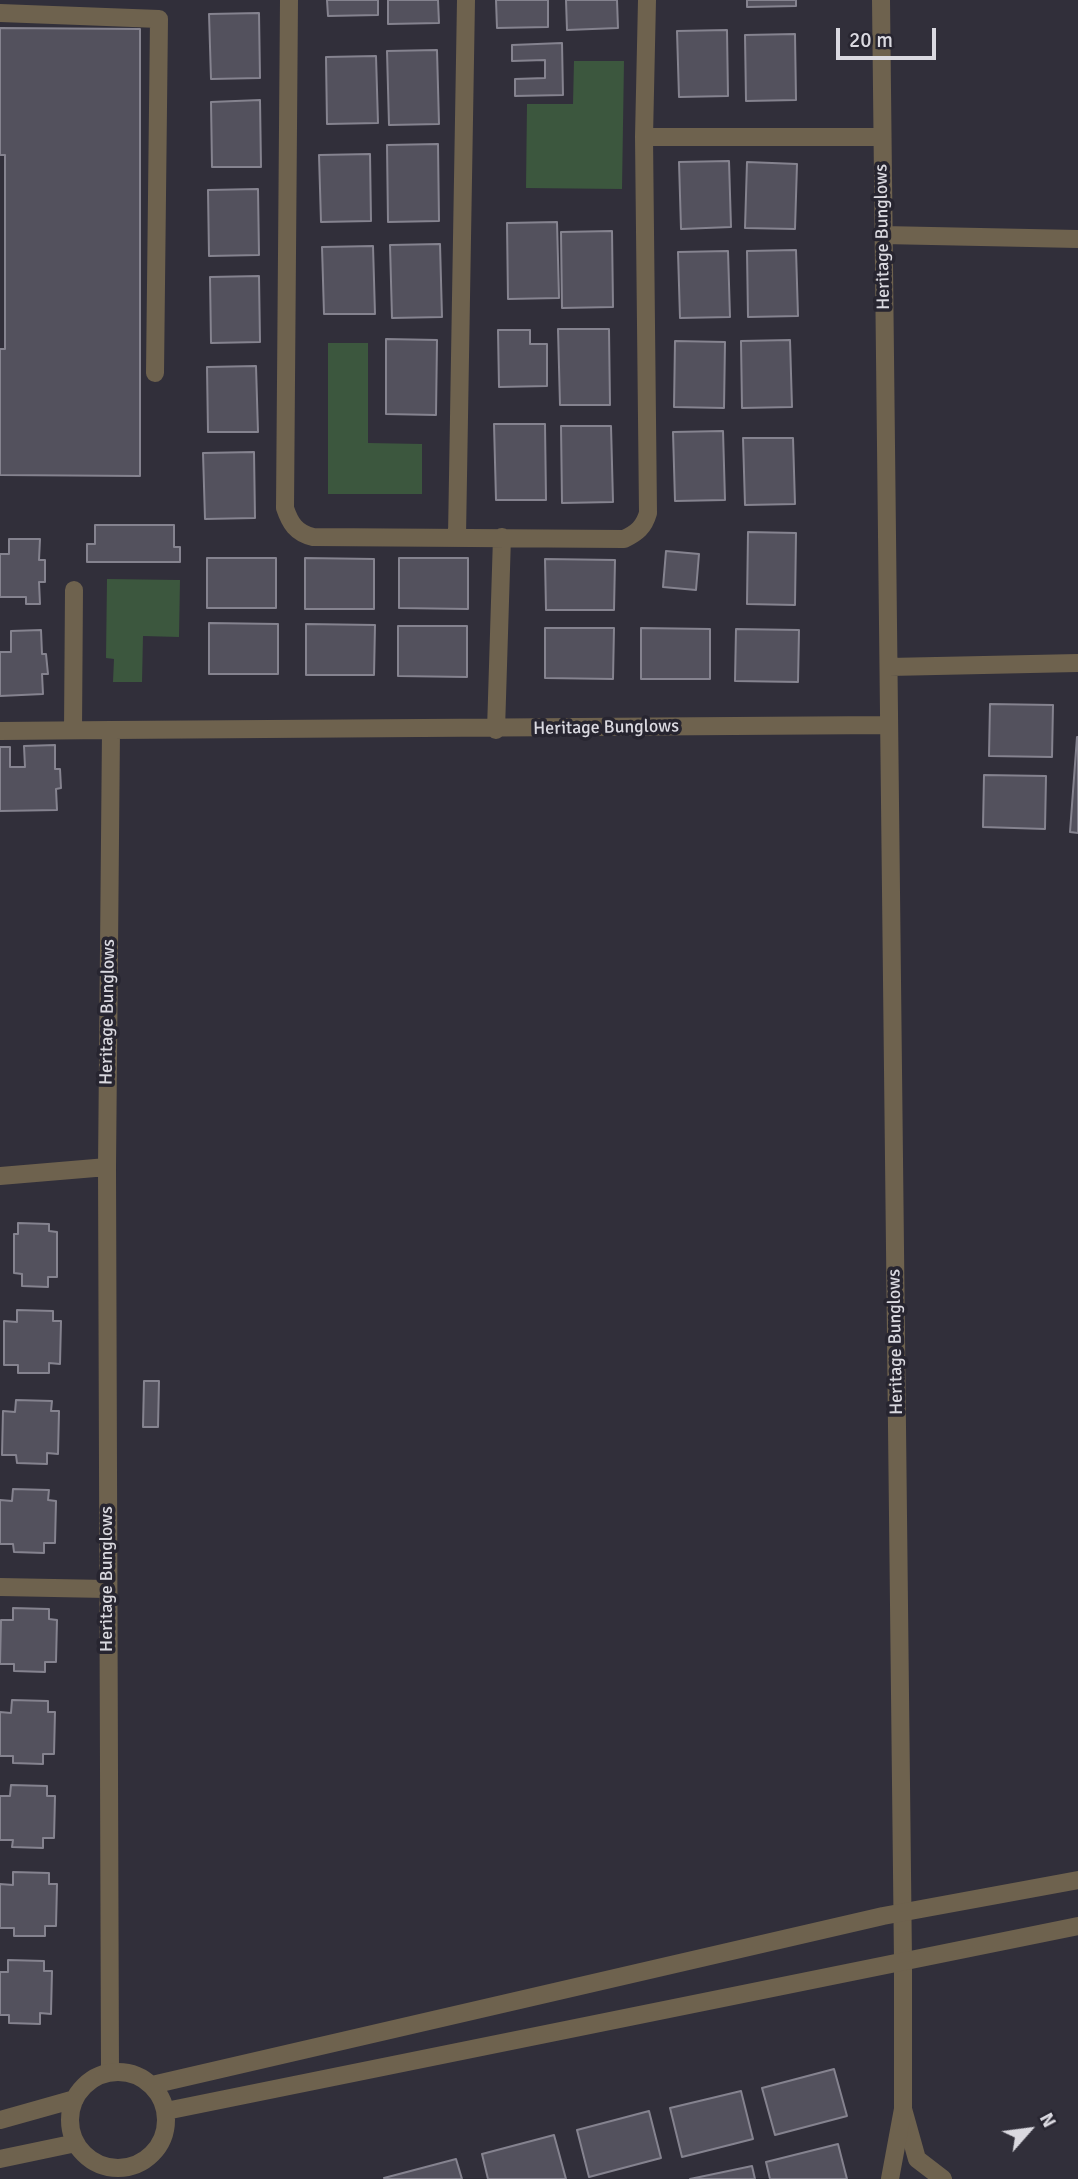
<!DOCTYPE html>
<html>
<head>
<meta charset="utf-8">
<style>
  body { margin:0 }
  #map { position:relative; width:1078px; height:2179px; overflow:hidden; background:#312f3a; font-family:Signika,sans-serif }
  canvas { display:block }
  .north { position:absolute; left:994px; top:2095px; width:70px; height:70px; -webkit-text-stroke:5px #272530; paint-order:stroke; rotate:62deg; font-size:19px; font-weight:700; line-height:28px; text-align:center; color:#dad9e0 }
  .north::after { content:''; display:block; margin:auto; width:24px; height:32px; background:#dad9e0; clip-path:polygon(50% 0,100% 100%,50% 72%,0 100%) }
  .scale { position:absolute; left:836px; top:28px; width:100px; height:32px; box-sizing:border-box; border:4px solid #dad9e0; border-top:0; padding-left:9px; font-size:21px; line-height:24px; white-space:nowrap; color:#dad9e0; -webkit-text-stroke:5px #272530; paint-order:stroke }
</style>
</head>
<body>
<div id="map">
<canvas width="1078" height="2179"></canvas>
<div class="north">N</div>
<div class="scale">20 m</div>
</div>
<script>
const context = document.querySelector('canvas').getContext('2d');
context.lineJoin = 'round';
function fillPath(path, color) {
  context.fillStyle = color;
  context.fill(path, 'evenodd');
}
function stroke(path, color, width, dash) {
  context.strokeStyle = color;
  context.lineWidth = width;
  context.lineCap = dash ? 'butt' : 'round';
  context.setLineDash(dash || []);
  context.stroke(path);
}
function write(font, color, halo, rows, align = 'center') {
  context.font = font + ' Signika,sans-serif';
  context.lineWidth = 7;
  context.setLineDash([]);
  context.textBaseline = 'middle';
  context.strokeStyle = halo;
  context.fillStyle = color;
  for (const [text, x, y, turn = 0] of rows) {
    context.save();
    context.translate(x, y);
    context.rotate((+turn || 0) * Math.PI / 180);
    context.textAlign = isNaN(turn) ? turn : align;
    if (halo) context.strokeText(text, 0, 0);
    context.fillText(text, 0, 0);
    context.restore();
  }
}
const green = new Path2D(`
  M574 61H624L622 189 526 188 527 104H573Z
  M328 343H368V443L422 444V494H328Z
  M107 579 180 580 179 637 143 636 142 682H113L114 659 106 658Z`);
const building = new Path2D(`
  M327 0H378V15L328 16Z
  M388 0H438L439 23 388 24Z
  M496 0H548V27L497 28Z
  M566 0H617L618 28 567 30Z
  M747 0H796V6L747 7Z
  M259 13 260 78 211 79 209 14Z
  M0 28 140 29V476L0 475V349H5V155H0Z
  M727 30 728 96 679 97 677 31Z
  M795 34 796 100 746 101 745 35Z
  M562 43 563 95 515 96V79L545 78V60L512 61V45Z
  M437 50 439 124 389 125 387 51Z
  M376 56 378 123 327 124 326 57Z
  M260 100 261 167H212L211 102Z
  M438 144 439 221 388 222 387 145Z
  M370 154 371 221 321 222 319 155Z
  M729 161 731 227 681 229 679 162Z
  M747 162 797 164 795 229 745 228Z
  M258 189 259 255 209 256 208 190Z
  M557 222 559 298 508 299 507 223Z
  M612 231 613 307 562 308 561 232Z
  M440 244 442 317 392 318 390 245Z
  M373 246 375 314H324L322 247Z
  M796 250 798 316 748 317 747 251Z
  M728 251 730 317 680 318 678 252Z
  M259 276 260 342 211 343 210 277Z
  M558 329H609L610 405H560Z
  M498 330H530V344H547V386L499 387Z
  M386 339 437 340 436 415 386 414Z
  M790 340 792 407 742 408 741 341Z
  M675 341 725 342 724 408 674 407Z
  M256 366 258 432H208L207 367Z
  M494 424H545L546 500H496Z
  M561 426H611L613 502 562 503Z
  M723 431 725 500 675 501 673 432Z
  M743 438H793L795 504 745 505Z
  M254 452 255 518 205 519 203 453Z
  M95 525H174V547H180V562H87V544H95Z
  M748 532 796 533 795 605 747 604Z
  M9 539H40L39 560H45V582H39L40 604H26V597H0V554H9Z
  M666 551 699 554 696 590 663 587Z
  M207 558H276V608H207Z
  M305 558 374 559V609H305Z
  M399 558H468V609L399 608Z
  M545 559 615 560 614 610H546Z
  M209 623 278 624V674H209Z
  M306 624 375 625 374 675H306Z
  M398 626H467V677L398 676Z
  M545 628H614L613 679 545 678Z
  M641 628 710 629V679H641Z
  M736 629 799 630 798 682 735 681Z
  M41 630 42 654H46L48 674H42L43 694 0 696V652H11V631Z
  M990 704 1053 705 1052 757 989 756Z
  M1077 737H1078V833L1070 832Z
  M55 745V769H60L61 788 56 789 57 810 0 811V747H10V767H25L24 746Z
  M984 775 1046 776 1045 829 983 827Z
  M18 1223 49 1224V1231L57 1232V1277H48V1287L22 1286V1274L14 1273V1234H18Z
  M17 1310 53 1311V1321H61L60 1364 49 1363V1373H18V1365H4V1321L17 1322Z
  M144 1381H159L158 1427H143Z
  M16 1400 52 1401 51 1411H59L58 1454 47 1453V1464L17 1463 16 1455H2L3 1411 15 1412Z
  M13 1489 49 1490 48 1500 56 1501 55 1543H44V1553L14 1552 13 1544H0V1500L12 1501Z
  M13 1608 49 1609V1619L57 1620 56 1662H45V1672L14 1671V1664H0L1 1620H13Z
  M12 1700 48 1701V1712H55L54 1754H43V1764L13 1763V1756H0V1712L11 1713Z
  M11 1785 47 1786V1796H55L54 1838H43V1848L12 1847 13 1840H0V1796H10Z
  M13 1872 49 1873V1884H57L56 1926H45V1936H14V1928H0V1884L13 1885Z
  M8 1960 44 1961V1971H52L51 2014 40 2013V2024L9 2023V2015H0V1972H8Z
  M834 2069 847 2116 775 2135 762 2088Z
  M741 2091 753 2139 682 2157 670 2108Z
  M649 2111 661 2158 589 2177 577 2130Z
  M554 2135 566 2179H488L482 2154Z
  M838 2144 847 2179H770L766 2162Z
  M456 2159 462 2179H385L384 2178Z
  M752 2166 755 2179H690Z`);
const service = new Path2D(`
  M0 13 159 19 155 373
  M903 2109 917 2159 943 2179`);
const minor = new Path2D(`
  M289 0 285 508C290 523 296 533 313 537L624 539C637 533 644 527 648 513L644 137 647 0
  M881 0 903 1959V2109L890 2179
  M644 137H882
  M883 235 1078 239
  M457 536 466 0
  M889 667 1078 663
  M73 730 74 590
  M496 730 502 537
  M0 731 111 730
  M0 1176 107 1167
  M0 1587 107 1589
  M110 2072 107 1167 111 730 889 725`);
const tertiary = new Path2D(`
  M70 2120a48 48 0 1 1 96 0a48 48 0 1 1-96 0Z
  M152 2085 883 1916 1078 1880
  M166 2111 1078 1926
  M0 2120 75 2099
  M0 2159 76 2143`);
const streetNames = [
  ["Heritage Bunglows",883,237,-91],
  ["Heritage Bunglows",606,728,-1],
  ["Heritage Bunglows",108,1012,-89],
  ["Heritage Bunglows",896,1342,-91],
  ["Heritage Bunglows",107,1579,-90]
];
fillPath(green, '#3c573e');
fillPath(building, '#53515d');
stroke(building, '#85838f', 2);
stroke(service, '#6e624e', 18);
stroke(minor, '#6e624e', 18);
stroke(tertiary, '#6e624e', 18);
write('18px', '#dad9e0', '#272530', streetNames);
</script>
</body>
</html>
